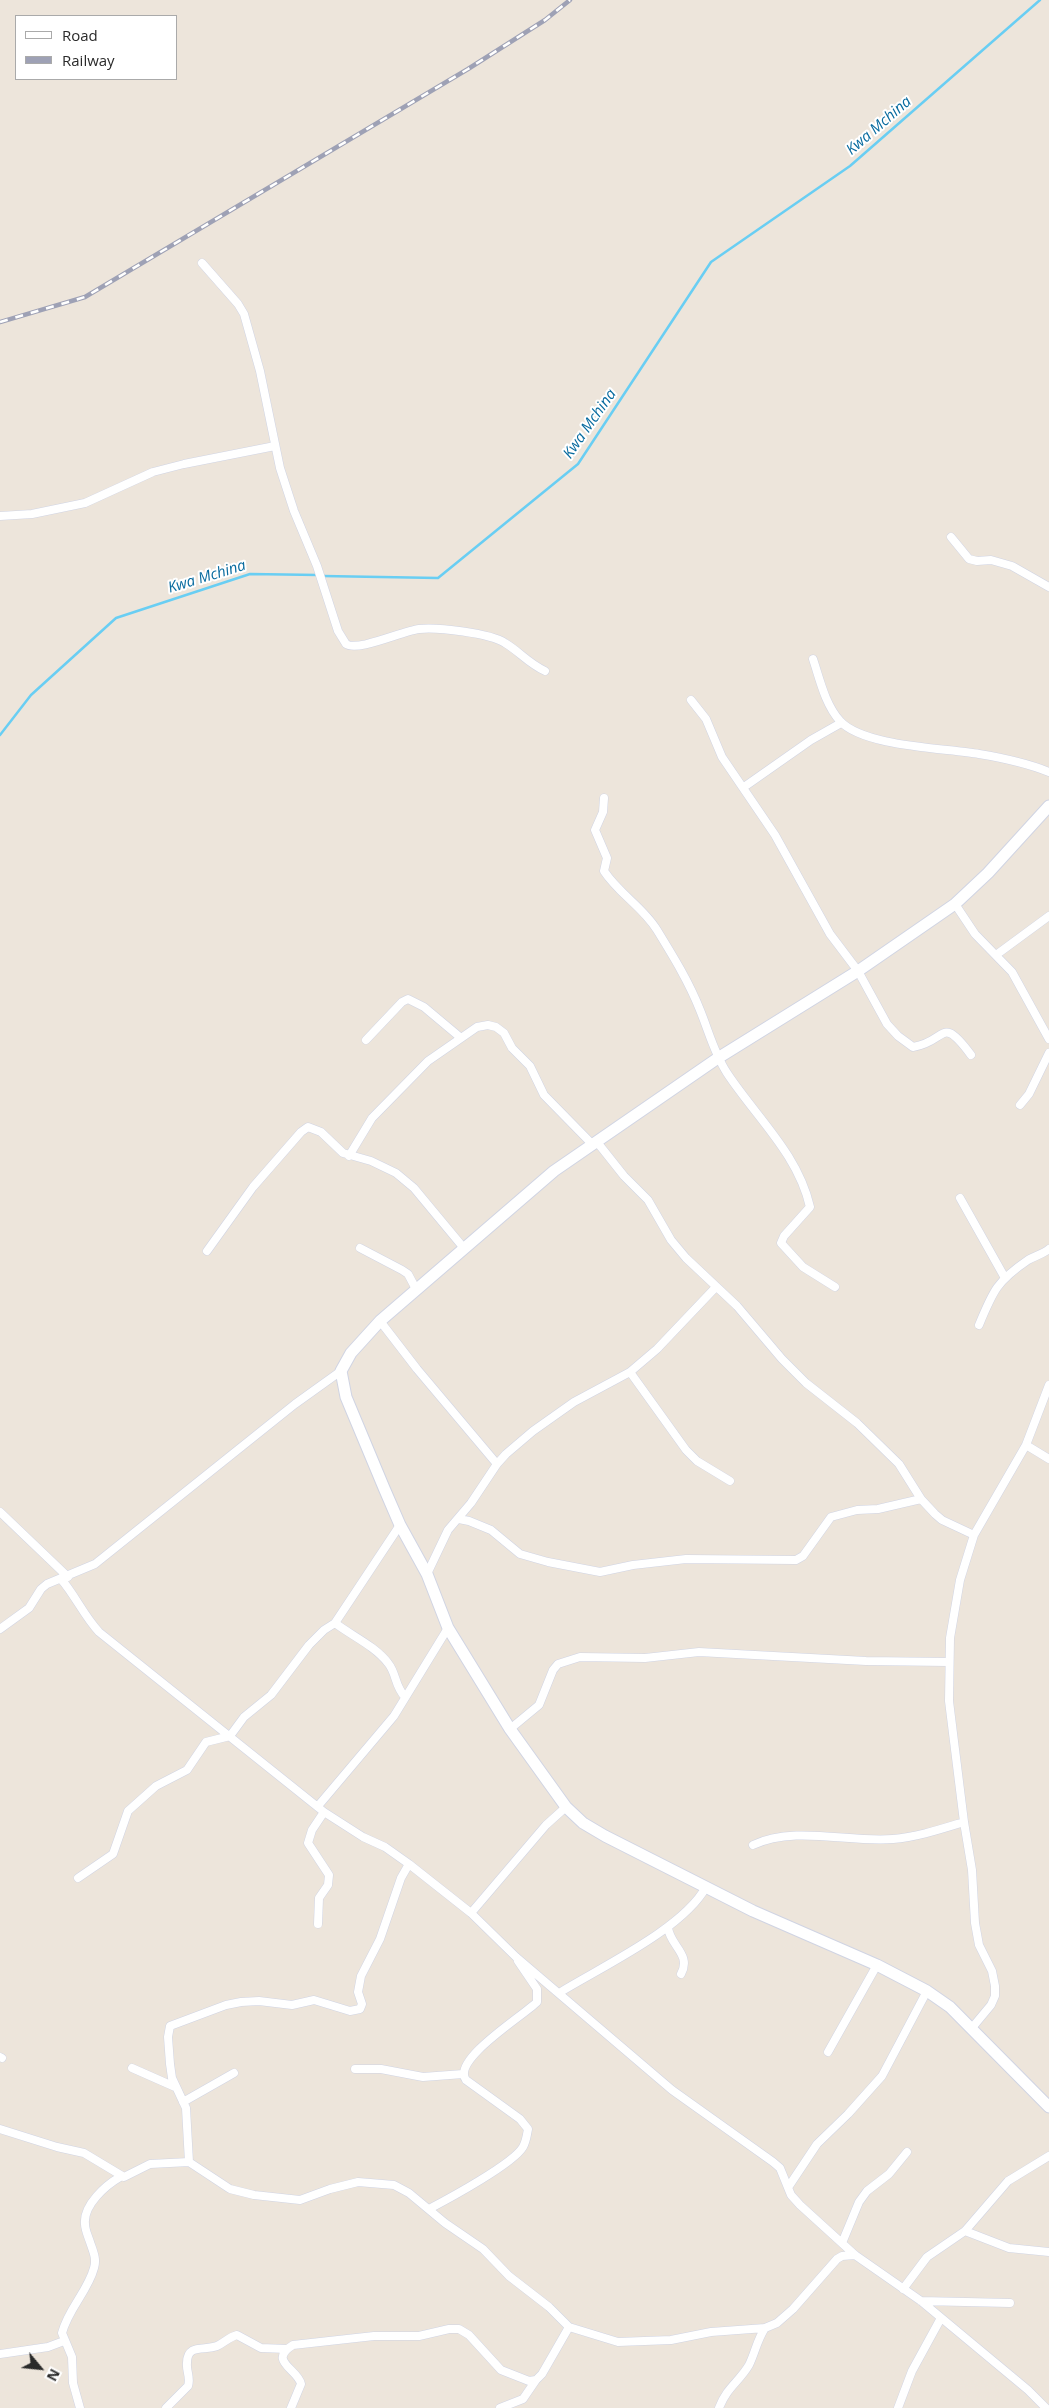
<!DOCTYPE html>
<html>
<head>
<meta charset="utf-8">
<style>
  body { margin:0 }
  #map { position:relative; width:1049px; height:2408px; overflow:hidden; background:#ede5db; font-family:"Open Sans",sans-serif }
  canvas { display:block }
  .legend { position:absolute; left:15px; top:15px; width:162px; height:65px; box-sizing:border-box; background:#fff; border:1px solid #aaa; margin:0; padding:6px 9px; list-style:none; font-size:15px; color:#2a2a2a }
  .legend li { display:flex; align-items:center; gap:10px; height:25px }
  .legend b { width:25px; border:1px solid #aaa }
  .north { position:absolute; left:15px; top:2343px; width:50px; height:50px; -webkit-text-stroke:4px #fff; paint-order:stroke; rotate:118deg; font-size:14px; font-weight:700; line-height:20px; text-align:center; color:#2a2a2a }
  .north::after { content:''; display:block; margin:auto; width:18px; height:22px; background:#2a2a2a; clip-path:polygon(50% 0,100% 100%,50% 72%,0 100%) }
</style>
</head>
<body>
<div id="map">
<canvas width="1049" height="2408"></canvas>
<ul class="legend">
<li><b style="height:6px;background:#fff"></b>Road</li>
<li><b style="height:6px;background:#9ea1b5"></b>Railway</li>
</ul>
<div class="north">N</div>
</div>
<script>
const context = document.querySelector('canvas').getContext('2d');
context.lineJoin = 'round';
function stroke(path, color, width, dash) {
  context.strokeStyle = color;
  context.lineWidth = width;
  context.lineCap = dash ? 'butt' : 'round';
  context.setLineDash(dash || []);
  context.stroke(path);
}
function write(font, color, halo, rows, align = 'center') {
  context.font = font + ' "Open Sans",sans-serif';
  context.lineWidth = 4;
  context.setLineDash([]);
  context.textBaseline = 'middle';
  context.strokeStyle = halo;
  context.fillStyle = color;
  for (const [text, x, y, turn = 0] of rows) {
    context.save();
    context.translate(x, y);
    context.rotate((+turn || 0) * Math.PI / 180);
    context.textAlign = isNaN(turn) ? turn : align;
    if (halo) context.strokeText(text, 0, 0);
    context.fillText(text, 0, 0);
    context.restore();
  }
}
const stream = new Path2D(`
  M323 576 438 578 578 464 711 262 850 166 1040 0
  M0 735 31 695 116 618 250 574 318 575`);
const street = new Path2D(`
  M202 263 238 304 244 314 260 371 280 468 294 511 317 566 338 631 346 644C358 652 402 631 419 629 437 627 490 633 505 643 520 652 528 663 545 671
  M0 516 32 514 85 503 153 472 184 464 275 446
  M951 537 969 559 977 561 991 560 1012 566 1049 587
  M813 659C820 680 825 704 840 721 864 747 946 748 979 754 1003 758 1027 763 1049 772
  M691 700 706 719 722 757 775 835 830 934 858 971 887 1024 898 1036 913 1047C947 1042 940 1013 971 1055
  M744 787 811 740 841 723
  M604 798 603 812 595 830 607 858 604 871C619 894 643 907 657 930 673 956 689 982 700 1010 709 1032 714 1053 727 1073 756 1117 798 1154 810 1207L784 1236 781 1243 803 1267 835 1287
  M955 904 975 934 1012 972 1049 1039
  M996 955 1049 916
  M366 1040 402 1002 408 999 424 1007 461 1038
  M1020 1105 1029 1094 1049 1053
  M597 1142 624 1176 648 1200 671 1240 686 1258 737 1306 782 1359 806 1383 857 1423 899 1464 921 1499 935 1514 942 1520 974 1535
  M349 1156 372 1118 428 1061 477 1027 488 1025 496 1027 504 1033 512 1048 530 1066 544 1095 593 1145
  M960 1198 1005 1278
  M360 1248 402 1270 408 1274 416 1289
  M207 1251 253 1187 301 1132 308 1127 321 1132 343 1153 371 1161 396 1173 414 1188 463 1247
  M380 1321 417 1369 497 1464
  M979 1325C993 1291 997 1281 1028 1260 1035 1256 1043 1254 1049 1249
  M630 1372 686 1450 697 1461 730 1481
  M1026 1445 1049 1459
  M0 1512 68 1577
  M459 1519 469 1521 491 1530 520 1554 548 1562 600 1572 633 1565 686 1559 796 1560 803 1556 831 1517 857 1510 878 1509 921 1499
  M427 1574 448 1530 471 1503 497 1464 506 1454 533 1431 574 1402 630 1372 657 1349 715 1288
  M61 1579C75 1595 84 1616 99 1632L324 1812 363 1837 385 1847 409 1864 471 1913 516 1957 672 2090 773 2162 780 2168 791 2195 800 2205 855 2255 921 2301 1028 2390 1046 2408
  M335 1623C352 1636 375 1646 388 1663 397 1674 394 1685 405 1697
  M0 1629 29 1608 41 1589 47 1584 95 1564 295 1404 341 1371
  M510 1729 539 1705 553 1670 558 1664 580 1657 645 1658 699 1652 866 1661 949 1662
  M318 1806 394 1716 448 1628
  M753 1845C795 1825 849 1843 893 1839 917 1837 941 1829 964 1822
  M78 1878 113 1854 128 1811 156 1786 187 1770 206 1742 230 1736 244 1717 271 1695 309 1645 324 1630 335 1623 400 1525
  M471 1913 546 1825 566 1807
  M318 1924 319 1898 328 1885 329 1875 308 1843 312 1830 324 1812
  M668 1927C669 1945 692 1954 681 1974
  M559 1993C601 1967 683 1929 706 1887
  M971 2029 991 2005 995 1996V1986L992 1971 979 1945 975 1923 972 1870 964 1822 949 1701 950 1638 960 1580 974 1535 1026 1445 1049 1385
  M828 2052 877 1965
  M0 2057 2 2058
  M132 2068 175 2087
  M355 2069H381L423 2077 463 2074
  M183 2102 234 2073
  M0 2129 57 2147 84 2153 124 2177 150 2164 189 2162 230 2189 254 2195 300 2200 330 2189 358 2182 394 2185 409 2193 445 2223 483 2249 509 2276 549 2307 569 2327 618 2342 671 2340 711 2332 765 2328 777 2323 793 2309 837 2259 842 2256 855 2255
  M189 2162 186 2108 172 2078 170 2064 168 2037 170 2026 226 2005 241 2002 259 2001 292 2005 314 2000 350 2011 360 2009 362 2004 358 1992 361 1976 380 1939 401 1878 409 1864
  M789 2186 817 2144 848 2114 882 2076 927 1991
  M429 2209C448 2199 513 2164 523 2147 526 2142 527 2135 528 2129L520 2119 466 2080C451 2060 523 2016 537 2002V1989L518 1961
  M965 2231 1009 2248 1049 2252
  M842 2243 859 2202 867 2191 889 2174 907 2152
  M903 2289 927 2257 965 2231 1008 2181 1049 2156
  M921 2301 1010 2303
  M0 2354 48 2347 64 2341
  M80 2408 73 2383 72 2357 62 2333C68 2309 88 2291 94 2268 97 2259 93 2251 90 2242 88 2236 85 2230 85 2224 83 2205 106 2185 120 2177
  M166 2408 188 2386C191 2378 186 2371 187 2363 187 2343 205 2351 217 2346 224 2343 229 2337 237 2335L261 2348 287 2349
  M291 2408 301 2384C298 2369 267 2361 293 2345L374 2336H419L449 2329H459L469 2335 501 2370 529 2381 536 2380 542 2374 569 2327
  M500 2408 523 2399 536 2380
  M719 2408C727 2387 739 2382 749 2365 755 2353 757 2340 765 2328
  M898 2408 912 2371 941 2318`);
const secondary = new Path2D(`
  M1049 806 988 873 955 904 858 971 718 1058 554 1171 380 1321 351 1353 341 1371 346 1397 384 1488 400 1525 427 1574 448 1628 510 1729 566 1807 583 1823 605 1836 753 1911 877 1965 927 1991 950 2007 1049 2107`);
const rail = new Path2D(`
  M0 322 85 297 468 69 545 20 570 0`);
const waterNames = [
  ["Kwa Mchina",879,126,-41],
  ["Kwa Mchina",590,424,-55],
  ["Kwa Mchina",207,577,-17]
];
stroke(stream, '#69cef3', 2.5);
stroke(street, '#d0d4e3', 9);
stroke(secondary, '#d0d4e3', 13);
stroke(street, '#fff', 8);
stroke(secondary, '#fff', 11);
stroke(rail, '#9ea1b5', 4.5);
stroke(rail, '#fff', 2.5, [8]);
write('italic 15px', '#086b9f', '#fff', waterNames);
</script>
</body>
</html>
